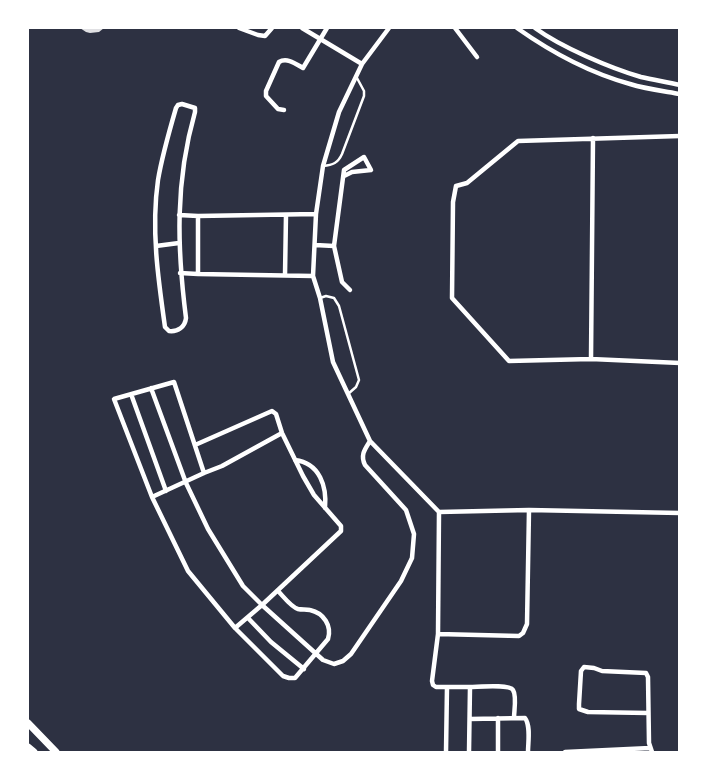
<!DOCTYPE html>
<html>
<head>
<meta charset="utf-8">
<style>
  body { margin:0 }
  #map { position:relative; width:707px; height:780px; overflow:hidden; background:#2d3142; font-family:Poppins,sans-serif }
  canvas { display:block }
  .frame { position:absolute; inset:0; border:29px solid #fff; pointer-events:none }
</style>
</head>
<body>
<div id="map">
<canvas width="707" height="780"></canvas>
<div class="frame"></div>
</div>
<script>
const context = document.querySelector('canvas').getContext('2d');
context.lineJoin = 'round';
function fillPath(path, color) {
  context.fillStyle = color;
  context.fill(path, 'evenodd');
}
function stroke(path, color, width, dash) {
  context.strokeStyle = color;
  context.lineWidth = width;
  context.lineCap = dash ? 'butt' : 'round';
  context.setLineDash(dash || []);
  context.stroke(path);
}
const building = new Path2D(`
  M80 28H104L99 32 90 33 86 32Z`);
const service = new Path2D(`
  M323 166C333 165 338 163 342 154L364 96V91L357 78
  M320 298 326 296 334 298 339 306 359 380 356 387 348 394`);
const minor = new Path2D(`
  M239 28 258 35 265 36 272 28
  M302 28 362 64
  M389 28 362 64 339 112 323 166 316 214 313 276 320 298 333 362 370 441 439 512 529 510 680 513
  M455 28 477 57
  M517 28C551 52 590 73 630 84 646 89 663 91 680 94
  M535 28C561 47 610 68 641 77 654 80 667 82 680 85
  M182 104 195 108V112C175 182 177 247 186 318 185 327 178 332 169 331L165 327C158 278 151 229 158 180 162 156 169 132 176 108L178 105Z
  M284 110 278 109 266 96V91L279 62C287 57 296 64 303 68L327 28
  M680 136 518 141 467 183 456 186 453 202 452 298 509 361 591 359 680 363
  M179 215 198 216
  M315 245 334 246 342 282 350 290
  M156 246 179 243
  M334 246 344 170 364 157 371 170 352 172 344 176
  M180 273 198 274
  M285 275 286 215
  M313 276 198 274V216L316 214
  M591 359 593 138
  M151 388 186 483 208 529 243 586 262 605 323 660 334 664 343 661 351 654 401 581 412 558 414 534 406 510 365 465C360 455 365 449 370 441
  M131 394 166 491
  M195 445 272 411 276 414 282 433 303 476 314 495 341 526V531L262 605 235 628
  M295 460C320 463 327 487 325 508
  M152 497 114 399 174 382 204 473
  M439 512 438 634 432 681 433 685 436 687H470L469 752
  M278 591C283 596 291 607 298 609 302 610 306 609 310 610 324 613 332 626 328 639L295 678H289L283 676 235 628 188 571 152 497 204 473 222 466 282 433
  M248 618 271 642 304 669
  M438 634 519 636 523 633 527 624 529 510
  M470 687C478 687 509 684 513 690 517 696 514 711 514 718
  M648 713 588 712 579 709V704L581 671 584 667 594 668 602 671 646 673 648 677 649 743 652 752
  M470 719 525 718C531 726 528 742 528 752
  M446 752 447 687
  M498 752V718
  M565 752 650 748`);
const secondary = new Path2D(`
  M28 723 56 752
  M28 747 34 752`);
fillPath(building, '#e0e0e3');
stroke(service, '#fff', 2.5);
stroke(minor, '#fff', 4.5);
stroke(secondary, '#fff', 7);
</script>
</body>
</html>
